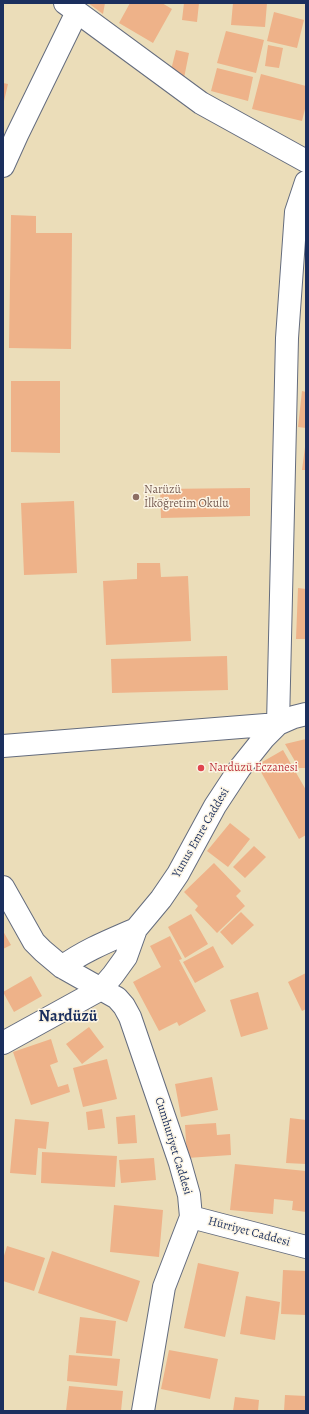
<!DOCTYPE html>
<html>
<head>
<meta charset="utf-8">
<style>
  body { margin:0 }
  #map { position:relative; width:309px; height:1414px; overflow:hidden; background:#ebddb9; font-family:Alegreya,serif }
  canvas { display:block }
  .frame { position:absolute; inset:0; border:4px solid #1b2f5e; pointer-events:none }
</style>
</head>
<body>
<div id="map">
<canvas width="309" height="1414"></canvas>
<div class="frame"></div>
</div>
<script>
const context = document.querySelector('canvas').getContext('2d');
context.lineJoin = 'round';
function fillPath(path, color) {
  context.fillStyle = color;
  context.fill(path, 'evenodd');
}
function stroke(path, color, width, dash) {
  context.strokeStyle = color;
  context.lineWidth = width;
  context.lineCap = dash ? 'butt' : 'round';
  context.setLineDash(dash || []);
  context.stroke(path);
}
function write(font, color, halo, rows, align = 'center') {
  context.font = font + ' Alegreya,serif';
  context.lineWidth = 3;
  context.setLineDash([]);
  context.textBaseline = 'middle';
  context.strokeStyle = halo;
  context.fillStyle = color;
  for (const [text, x, y, turn = 0] of rows) {
    context.save();
    context.translate(x, y);
    context.rotate((+turn || 0) * Math.PI / 180);
    context.textAlign = isNaN(turn) ? turn : align;
    if (halo) context.strokeText(text, 0, 0);
    context.fillText(text, 0, 0);
    context.restore();
  }
}
const building = new Path2D(`
  M88 3H105L103 14Z
  M130 3H162L172 9 153 43 119 23Z
  M184 3H199L197 22 182 20Z
  M233 3H267L265 27 231 25Z
  M274 12 304 20 297 48 267 41Z
  M226 31 264 40 256 73 217 63Z
  M268 45 283 48 279 68 265 66Z
  M176 50 189 53 184 78 170 74Z
  M217 68 253 77 248 101 211 91Z
  M261 74 306 86V105L302 121 252 109Z
  M3 83 8 84 4 101H3Z
  M11 215 36 216V233H72L71 349 9 348Z
  M11 381H60V453L11 452Z
  M302 391 306 392V428L298 427Z
  M305 447H306V470H302Z
  M250 488V516L161 518 160 489Z
  M74 501 77 573 24 575 21 503Z
  M137 563H160L161 577 188 576 191 641 106 645 103 581 137 579Z
  M298 588 306 589V639H296Z
  M227 656 228 690 112 693 111 659Z
  M306 739V768H299L285 744Z
  M283 750 306 790V835L299 839 257 765Z
  M230 823 250 839 228 867 207 851Z
  M254 846 266 857 245 878 233 867Z
  M214 863 241 891 236 896 245 906 217 933 195 910 198 906 184 892Z
  M241 912 254 925 232 945 220 932Z
  M191 914 208 944 185 958 168 927Z
  M3 931 11 945 3 949Z
  M170 936 182 959 179 960 206 1011 179 1026 177 1022 159 1031 133 982 161 967 150 946Z
  M213 946 224 967 195 983 183 962Z
  M306 973V1009L302 1011 288 982Z
  M31 976 42 996 14 1012 3 992Z
  M258 992 268 1029 241 1037 230 1000Z
  M89 1027 104 1047 82 1064 66 1044Z
  M51 1039 58 1062 50 1065 58 1087 68 1084 70 1092 31 1105 13 1052Z
  M107 1059 117 1099 83 1107 73 1068Z
  M212 1077 218 1110 181 1117 175 1084Z
  M102 1109 105 1128 88 1130 86 1112Z
  M135 1115 137 1143 118 1144 116 1117Z
  M290 1118 306 1120V1164L286 1163Z
  M15 1119 49 1122 46 1149 38 1148 36 1175 10 1173Z
  M216 1123 217 1135 230 1134 231 1155 187 1158 185 1125Z
  M42 1152 117 1156 115 1187 41 1183Z
  M154 1158 156 1180 121 1183 119 1160Z
  M235 1164 306 1171V1212L292 1210 293 1201 274 1199 273 1214 230 1210Z
  M114 1205 163 1210 159 1257 110 1252Z
  M7 1246 45 1258 34 1291 3 1281V1259Z
  M52 1251 140 1281 127 1322 38 1293Z
  M198 1263 239 1272 225 1337 184 1328Z
  M283 1270 306 1271V1315L281 1314Z
  M246 1296 280 1302 275 1340 240 1334Z
  M80 1317 116 1321 112 1356 76 1353Z
  M169 1350 218 1359 210 1399 161 1389Z
  M69 1355 120 1359 117 1386 67 1381Z
  M69 1386 123 1391 121 1411H66Z
  M285 1395 306 1396V1411H284Z
  M235 1397 259 1400 258 1411H233Z`);
const minor = new Path2D(`
  M65 3 201 103 306 161
  M3 166 17 135 77 12
  M3 746 278 724 287 338 296 212 306 182
  M3 887 34 942 43 951 62 967 117 998 124 1006 130 1017 180 1163 189 1195 191 1217 164 1287 143 1411
  M136 929 161 899 178 874 215 806 240 768 264 738 278 724 294 717 306 714
  M3 1043 101 989 113 975 126 957 136 929C111 940 85 950 62 967
  M191 1217 306 1247`);
const markers = [
  [136,497,4,"#8d6e63"],
  [201,768,4,"#e0444e"]
];
const educationNames = [
  ["Narüzü",144,490],
  ["İlköğretim Okulu",144,504]
];
const healthNames = [
  ["Nardüzü Eczanesi",209,768]
];
const streetNames = [
  ["Yunus Emre Caddesi",201,833,-60],
  ["Cumhuriyet Caddesi",173,1146,73],
  ["Hürriyet Caddesi",249,1232,15]
];
const districtNames = [
  ["Nardüzü",68,1017]
];
fillPath(building, '#eeb289');
stroke(minor, '#646c7e', 24);
stroke(minor, '#fff', 22);
for (const [x, y, r, color] of markers) {
  const dot = new Path2D();
  dot.arc(x, y, r, 0, 2 * Math.PI);
  context.fillStyle = color;
  context.fill(dot);
  stroke(dot, '#fcf5e5', 1.5);
}
write('12px', '#785e54', '#fcf5e5', educationNames, 'left');
write('12px', '#be3a42', '#fcf5e5', healthNames, 'left');
write('12px', '#1b2f5e', '#fcf5e5', streetNames);
write('bold 16px', '#1b2f5e', '#fcf5e5', districtNames);
</script>
</body>
</html>
